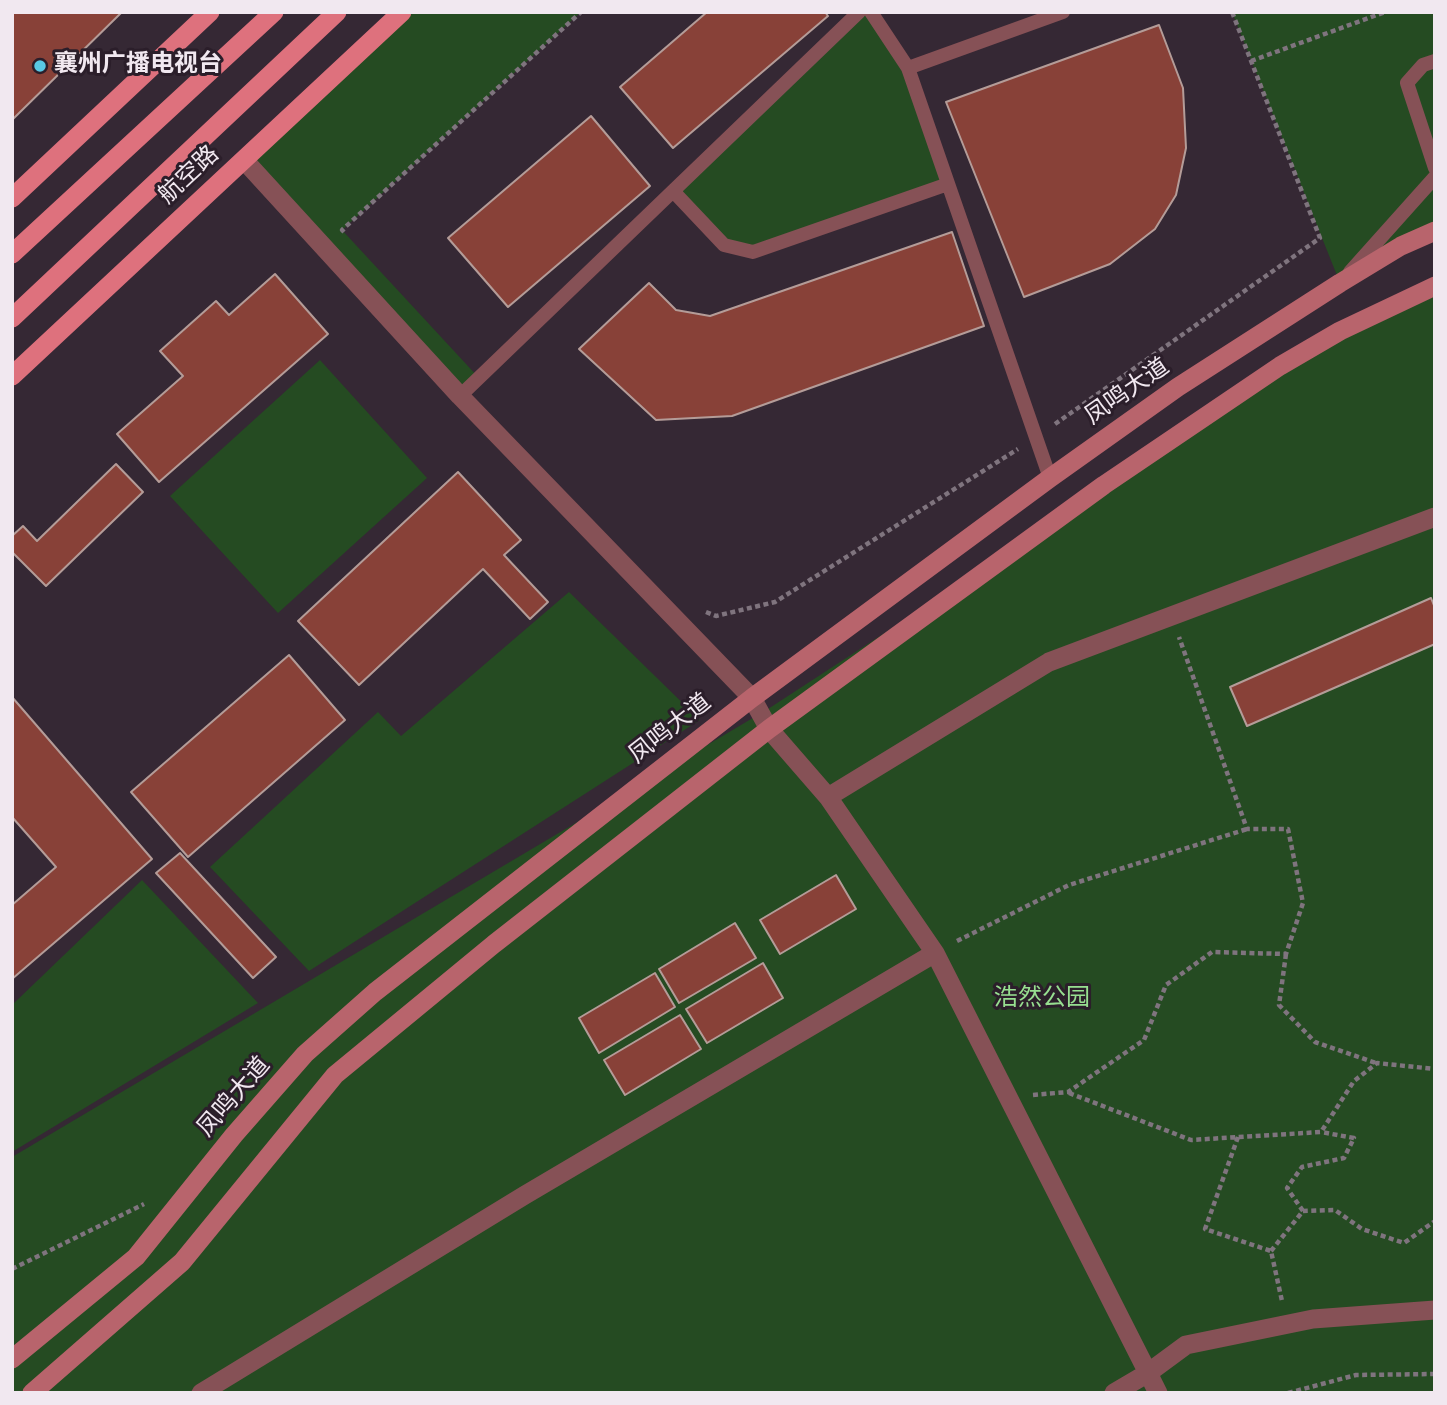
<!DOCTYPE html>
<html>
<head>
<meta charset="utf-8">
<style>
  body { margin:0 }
  #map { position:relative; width:1447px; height:1405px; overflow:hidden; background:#352834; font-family:"Source Sans 3",sans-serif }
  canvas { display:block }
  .frame { position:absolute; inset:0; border:14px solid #f1e8f0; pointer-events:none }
</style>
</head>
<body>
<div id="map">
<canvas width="1447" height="1405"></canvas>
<div class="frame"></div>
</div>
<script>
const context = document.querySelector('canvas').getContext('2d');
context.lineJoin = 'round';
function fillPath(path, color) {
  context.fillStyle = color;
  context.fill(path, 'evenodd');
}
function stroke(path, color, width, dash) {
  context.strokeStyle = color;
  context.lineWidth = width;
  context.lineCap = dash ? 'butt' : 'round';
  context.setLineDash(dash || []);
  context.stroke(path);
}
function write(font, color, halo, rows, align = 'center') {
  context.font = font + ' "Source Sans 3","Noto Sans SC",sans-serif';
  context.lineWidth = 6;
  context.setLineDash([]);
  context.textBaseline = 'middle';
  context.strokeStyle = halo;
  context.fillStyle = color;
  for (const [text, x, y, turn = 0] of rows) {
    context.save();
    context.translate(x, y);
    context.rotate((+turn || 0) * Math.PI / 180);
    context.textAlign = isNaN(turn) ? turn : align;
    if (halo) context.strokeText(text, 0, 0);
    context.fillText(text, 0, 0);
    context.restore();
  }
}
const green = new Path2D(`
  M402 12H581L342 230 479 378 460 396 244 160Z
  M859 12H871L908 68 948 184 753 252 724 245 673 191Z
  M1232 12H1435V231L1340 283Z
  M1435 287V1393H12V1157L768 709 1328 344Z
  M320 360 427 478 278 613 170 496Z
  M569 592 700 720 309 971 210 867 378 712 401 736Z
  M142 880 258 1003 12 1152V1005Z`);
const building = new Path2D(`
  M12 12H122L12 120Z
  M707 12H825L828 16 673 148 620 87Z
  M1159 25 1183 88 1186 148 1176 195 1155 229 1110 264 1024 297 946 102Z
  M591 116 650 186 508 307 448 238Z
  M952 232 984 326 732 416 656 420 579 349 649 283 676 310 710 316Z
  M275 274 328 334 159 482 117 434 183 376 160 351 216 301 229 315Z
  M116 464 143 492 46 586 12 552V536L23 526 37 541Z
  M458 472 521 540 504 555 548 602 530 619 483 569 359 685 298 621Z
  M1431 598 1435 608V644L1247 726 1230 687Z
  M289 655 345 720 188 857 131 792Z
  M12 697 152 859 12 979V905L56 867 12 817Z
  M180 853 276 957 253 978 156 873Z
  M836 875 856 909 780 954 760 920Z
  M735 923 756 958 679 1003 659 969Z
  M763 963 783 998 707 1043 686 1009Z
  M655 973 675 1007 599 1053 579 1018Z
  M680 1015 701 1049 625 1095 604 1060Z`);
const path = new Path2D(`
  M1251 61 1385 12
  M344 232 342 230 581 12
  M1055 424 1320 238 1232 12
  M706 612 716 616 775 602 1018 449
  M957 941 1069 885 1247 829
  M1286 954 1279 1005 1315 1042 1376 1063
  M1069 1093 1191 1140 1321 1132 1354 1081 1377 1063 1435 1069
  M1033 1095 1068 1092 1144 1040 1166 985 1212 952 1286 954 1303 903 1288 829H1247L1179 637
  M1238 1137 1205 1229 1271 1251 1282 1301
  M1303 1211 1287 1188 1302 1167 1344 1158 1354 1138 1321 1132
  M1271 1251 1303 1211 1335 1210 1362 1229 1404 1243 1435 1221
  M12 1269 144 1204
  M1288 1393 1356 1375 1435 1374`);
const service = new Path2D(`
  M871 12 908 68 1050 478
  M1435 61 1423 65 1407 83 1435 168
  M908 68 1063 12
  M673 191 724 245 753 252 948 184
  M1350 272 1435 177
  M460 396 859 12`);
const pedestrian = new Path2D(`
  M752 698 769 729 828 797 935 953
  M828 797 1049 662 1435 517
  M201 1393 525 1195 935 953 1148 1373 1114 1393
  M1158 1393 1148 1373 1186 1345 1313 1319 1435 1310`);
const minor = new Path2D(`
  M244 160 460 396 752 698`);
const secondary = new Path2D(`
  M12 1359 136 1257 234 1135 305 1054 375 992 752 698 1050 478 1178 387 1340 283 1401 246 1435 231
  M32 1393 182 1262 335 1075 494 944 769 729 1104 485 1280 366 1340 331 1435 286`);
const primary = new Path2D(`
  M12 198 210 12
  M12 254 274 12
  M12 318 337 12
  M12 376 402 12`);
const markers = [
  [40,66,7,"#59c8e4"]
];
const poiNames = [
  ["襄州广播电视台",54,66]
];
const streetNames = [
  ["航空路",190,176,-43],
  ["凤鸣大道",1128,393,-35],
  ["凤鸣大道",671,730,-38],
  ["凤鸣大道",235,1098,-49]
];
const parkNames = [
  ["浩然公园",1042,1000]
];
fillPath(green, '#254b22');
fillPath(building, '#884138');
stroke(building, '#b49c98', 2);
stroke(path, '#7f747e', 4.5, [5, 3.5]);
stroke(service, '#865156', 14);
stroke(pedestrian, '#865156', 19);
stroke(minor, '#865156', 19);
stroke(secondary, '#b8646c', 19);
stroke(primary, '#de717d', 19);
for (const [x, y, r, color] of markers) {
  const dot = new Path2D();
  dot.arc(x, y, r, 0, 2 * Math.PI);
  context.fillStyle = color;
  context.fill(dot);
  stroke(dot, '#2b1e2a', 2.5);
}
write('bold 24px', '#f1e8f0', '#2b1e2a', poiNames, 'left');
write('24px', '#f1e8f0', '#2b1e2a', streetNames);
write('24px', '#97df90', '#2b1e2a', parkNames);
</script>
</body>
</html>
